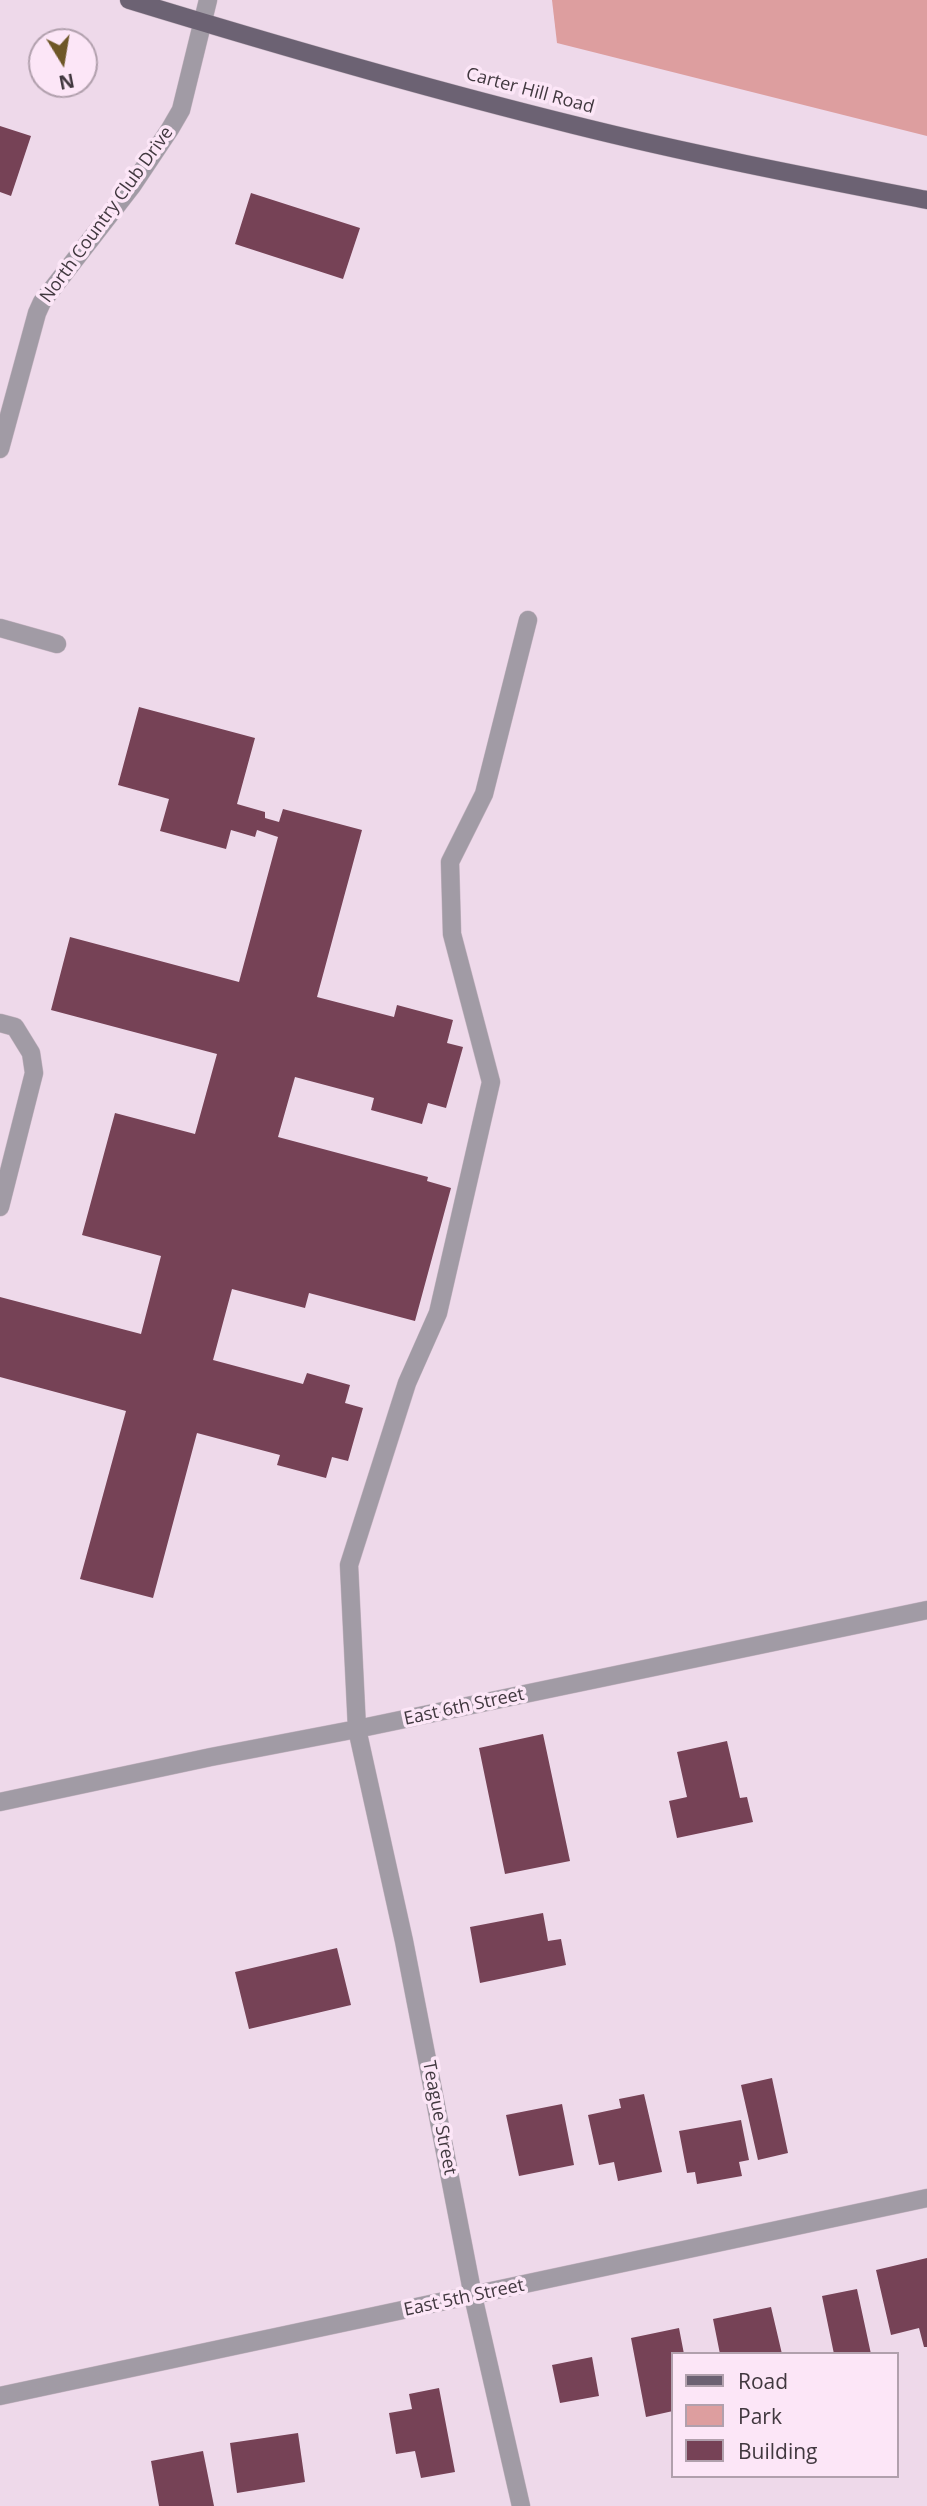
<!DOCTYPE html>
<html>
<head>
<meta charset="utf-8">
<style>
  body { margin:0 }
  #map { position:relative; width:927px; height:2506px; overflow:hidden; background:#eed9ea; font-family:"Open Sans",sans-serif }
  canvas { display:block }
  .legend { position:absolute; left:671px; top:2352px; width:228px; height:126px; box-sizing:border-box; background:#fce6f7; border:2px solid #b1a0ad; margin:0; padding:9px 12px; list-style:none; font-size:21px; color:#41383f }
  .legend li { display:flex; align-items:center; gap:14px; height:35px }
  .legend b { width:35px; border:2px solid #b1a0ad }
  .north { position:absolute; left:28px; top:28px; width:70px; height:70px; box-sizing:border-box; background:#fce6f7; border:2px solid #b1a0ad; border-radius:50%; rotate:169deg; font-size:19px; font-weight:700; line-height:28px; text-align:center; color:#41383f }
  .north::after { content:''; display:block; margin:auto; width:24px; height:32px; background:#6e5727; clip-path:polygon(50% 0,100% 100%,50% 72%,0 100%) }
</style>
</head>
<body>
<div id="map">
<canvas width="927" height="2506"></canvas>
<ul class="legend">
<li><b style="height:9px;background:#6c6273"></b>Road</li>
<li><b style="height:19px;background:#dd9e9f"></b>Park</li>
<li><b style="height:19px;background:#764256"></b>Building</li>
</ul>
<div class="north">N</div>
</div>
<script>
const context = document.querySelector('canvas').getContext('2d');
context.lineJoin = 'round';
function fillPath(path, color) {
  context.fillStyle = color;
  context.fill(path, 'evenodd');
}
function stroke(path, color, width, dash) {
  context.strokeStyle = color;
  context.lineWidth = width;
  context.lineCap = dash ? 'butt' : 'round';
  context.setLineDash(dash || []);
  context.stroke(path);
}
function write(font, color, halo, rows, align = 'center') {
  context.font = font + ' "Open Sans",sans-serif';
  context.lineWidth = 7;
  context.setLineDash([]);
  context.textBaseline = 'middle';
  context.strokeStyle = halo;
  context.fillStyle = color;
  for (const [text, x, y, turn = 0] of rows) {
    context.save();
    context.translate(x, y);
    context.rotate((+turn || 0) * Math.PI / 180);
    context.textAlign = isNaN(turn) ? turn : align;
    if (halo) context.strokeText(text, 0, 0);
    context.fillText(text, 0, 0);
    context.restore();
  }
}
const green = new Path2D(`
  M552 0H927V136L557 43Z`);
const building = new Path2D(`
  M0 126 31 136 11 196 0 192Z
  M251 193 360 228 343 279 235 244Z
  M139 707 255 738 237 804 265 812V818L279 822 283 809 362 830 317 997 394 1017 397 1005 453 1020 447 1043 463 1047 446 1108 428 1103 422 1124 371 1110 374 1098 295 1077 278 1137 428 1177 427 1181 451 1188 415 1321 309 1293 305 1308 232 1289 213 1360 303 1384 307 1373 350 1385 345 1403 363 1408 348 1461 332 1457 326 1478 277 1465 280 1455 197 1433 153 1598 80 1579 126 1411 0 1377V1297L141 1334 161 1256 82 1235 115 1113 195 1134 217 1054 51 1010 70 937 239 982 278 837 257 830 255 837 231 830 226 849 160 831 169 799 118 785Z
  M543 1734 570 1861 505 1874 479 1748Z
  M727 1741 740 1798 747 1797 753 1822 677 1838 669 1801 687 1797 677 1752Z
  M543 1913 548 1941 561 1939 566 1965 480 1983 470 1927Z
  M337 1948 351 2005 249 2029 235 1972Z
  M772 2078 788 2153 758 2160 741 2085Z
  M644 2094 662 2172 618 2181 614 2162 599 2165 588 2115 621 2108 619 2099Z
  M562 2104 574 2165 519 2176 506 2115Z
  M741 2120 749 2160 739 2162 742 2176 697 2184 695 2172 687 2173 679 2131Z
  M927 2258V2347H924L919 2328 891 2335 876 2270Z
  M857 2289 871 2354H834L822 2296Z
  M771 2307 782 2354H720L713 2319Z
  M679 2328 684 2354H673V2411L646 2417 631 2338Z
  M592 2357 599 2396 560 2403 552 2365Z
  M439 2388 455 2472 421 2478 415 2451 396 2454 389 2413 412 2409 409 2394Z
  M298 2433 305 2482 237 2493 230 2443Z
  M203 2451 214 2506H159L151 2461Z`);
const minor = new Path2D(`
  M0 449 37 313 42 302 132 186 170 129 181 110 208 0
  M0 628 57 644
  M0 1023 15 1027 31 1053 34 1073 0 1207
  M0 1802 211 1757 357 1729 927 1610
  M0 2396 927 2198
  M521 2506 473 2296 404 1941 357 1729 349 1565 407 1383 438 1313 491 1082 452 934 450 862 484 794 528 620`);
const major = new Path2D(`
  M129 0C276 45 424 88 574 125 690 154 809 177 927 200`);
const streetNames = [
  ["Carter Hill Road",530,91,15],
  ["North Country Club Drive",107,215,-54],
  ["East 6th Street",464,1707,-12],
  ["Teague Street",439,2118,79],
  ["East 5th Street",464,2298,-12]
];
fillPath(green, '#dd9e9f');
fillPath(building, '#764256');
stroke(minor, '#c8b6c4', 19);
stroke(major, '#c8b6c4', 19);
stroke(minor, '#a19ba5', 18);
stroke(major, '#6c6273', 18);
write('18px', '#41383f', '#fce6f7', streetNames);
</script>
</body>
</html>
